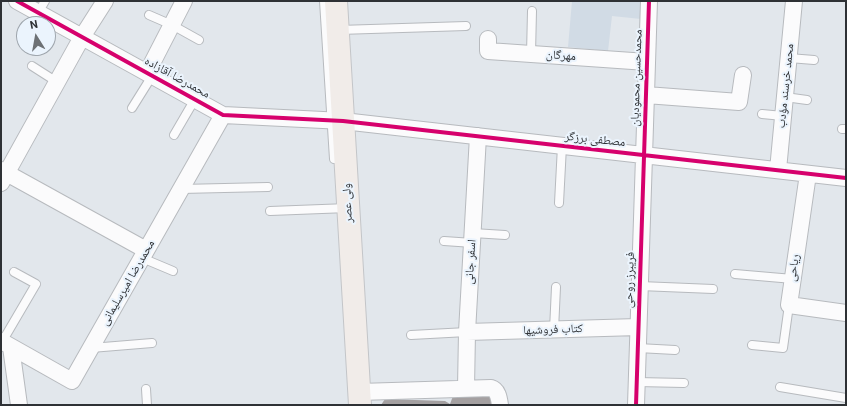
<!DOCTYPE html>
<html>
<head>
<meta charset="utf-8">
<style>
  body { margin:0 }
  #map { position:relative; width:847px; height:406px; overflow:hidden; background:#e2e7ec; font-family:Roboto,sans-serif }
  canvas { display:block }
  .frame { position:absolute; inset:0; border:2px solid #2e3135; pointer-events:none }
  .north { position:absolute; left:16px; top:16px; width:40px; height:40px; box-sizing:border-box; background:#ebf4fd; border:1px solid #9fa6ad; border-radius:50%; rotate:349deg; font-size:11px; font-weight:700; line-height:16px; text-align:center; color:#2e3135 }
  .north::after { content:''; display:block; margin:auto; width:14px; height:18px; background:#6d7175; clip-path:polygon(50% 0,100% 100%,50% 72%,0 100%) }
</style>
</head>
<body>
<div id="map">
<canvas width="847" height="406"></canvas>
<div class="frame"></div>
<div class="north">N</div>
</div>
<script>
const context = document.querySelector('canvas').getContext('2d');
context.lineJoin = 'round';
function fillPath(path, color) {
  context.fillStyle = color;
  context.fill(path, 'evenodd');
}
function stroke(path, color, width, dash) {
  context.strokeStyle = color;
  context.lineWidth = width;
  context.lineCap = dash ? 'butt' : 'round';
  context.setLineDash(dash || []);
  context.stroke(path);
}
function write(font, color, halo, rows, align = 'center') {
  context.font = font + ' Roboto,"Noto Naskh Arabic",sans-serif';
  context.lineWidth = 4;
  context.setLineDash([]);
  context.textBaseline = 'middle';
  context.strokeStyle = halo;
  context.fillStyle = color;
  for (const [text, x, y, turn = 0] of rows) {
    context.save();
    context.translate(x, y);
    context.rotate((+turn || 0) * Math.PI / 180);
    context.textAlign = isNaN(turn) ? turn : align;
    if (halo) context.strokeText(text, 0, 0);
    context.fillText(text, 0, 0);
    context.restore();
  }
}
const built = new Path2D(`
  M572 1H642L641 19 612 16 608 51 568 47Z`);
const building = new Path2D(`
  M485 394 493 397 496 405H381L385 399 445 401 450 404 453 396Z`);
const service = new Path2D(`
  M324 1 334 159
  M38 13 45 1
  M149 15 172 25 199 40
  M339 30 466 26
  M531 54 532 11
  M789 58 814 60
  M32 66 57 82
  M785 97 807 100
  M132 108 152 76
  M762 114 783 116
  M842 129H846
  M174 135 195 99
  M181 189 268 187
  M559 203 562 146
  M270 211 348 208
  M473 233 505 235
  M444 241 473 243
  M142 258 173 271
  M735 274 793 279
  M640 286 713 289
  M554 330 556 287
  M411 335 467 332
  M2 342 36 284 14 272
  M752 345 783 348 789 305
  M91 348 152 343
  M638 348 675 350
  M637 382 684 383
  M780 387 846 398
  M146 389 147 405`);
const minor = new Path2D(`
  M17 1 223 115 343 121 846 178
  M488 39V51L647 62
  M147 73 184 1
  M646 95 739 102 743 75
  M1 170 146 250
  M778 170 794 1
  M808 174 789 305 846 313
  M1 183 82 37 105 1
  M467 332 638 327
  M1 341 72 381 223 115
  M11 347 19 405
  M466 388 467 332 478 136
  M359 392 491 388C498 390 499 398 500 405
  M636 405 649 1`);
const primary = new Path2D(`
  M336 1 360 405`);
const cycleway = new Path2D(`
  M17 1 223 115 343 121 846 178
  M636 405 649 1`);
const streetNames = [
  ["مهرگان",561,56,4],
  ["محمدرضا آقازاده",177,78,29],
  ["محمدحسین محمودیان",637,78,-88],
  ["محمد خرسند مؤدب",786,86,-84],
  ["مصطفی برزگر",595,140,6],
  ["ولی عصر",348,203,-93],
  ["اسفر جانی",471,262,-86],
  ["ریاحی",794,268,-82],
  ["فریبرز روحی",630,280,-88],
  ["محمدرضا امیرسلیمانی",128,283,-60],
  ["کتاب فروشیها",553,330,-2]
];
fillPath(built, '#d1dbe5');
fillPath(building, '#a4a0a1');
stroke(service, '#b7babe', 10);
stroke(minor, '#b7babe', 18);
stroke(primary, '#c3c5c8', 24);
stroke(service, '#fbfbfc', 8);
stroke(minor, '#fbfbfc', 16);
stroke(primary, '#f1ece9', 22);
stroke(cycleway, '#d6006c', 4);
write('12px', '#2e3135', '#ebf4fd', streetNames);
</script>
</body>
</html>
